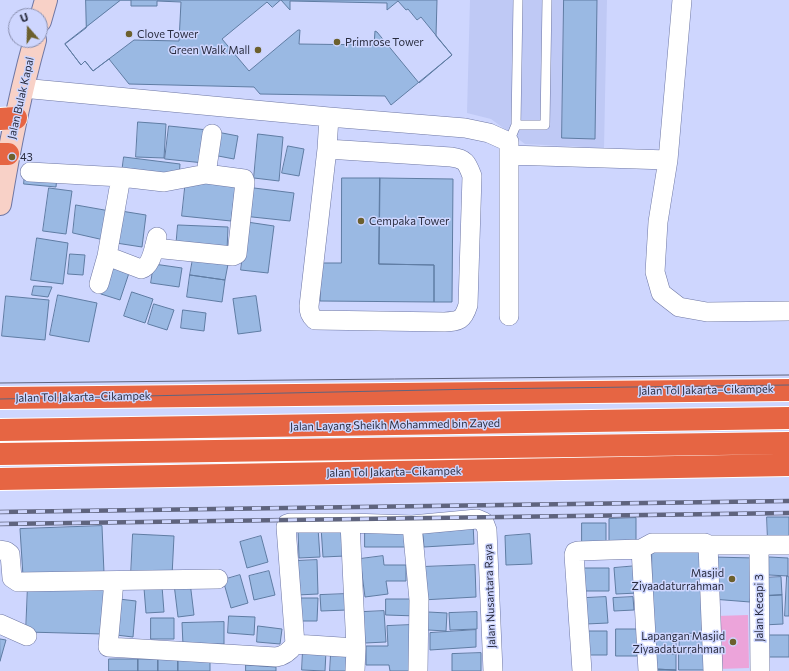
<!DOCTYPE html>
<html>
<head>
<meta charset="utf-8">
<style>
  body { margin:0 }
  #map { position:relative; width:789px; height:671px; overflow:hidden; background:#ced6fe; font-family:Commissioner,sans-serif }
  canvas { display:block }
  .north { position:absolute; left:8px; top:8px; width:40px; height:40px; box-sizing:border-box; background:#ced6fe; border:1px solid #8c92b2; border-radius:50%; rotate:340deg; font-size:11px; font-weight:700; line-height:16px; text-align:center; color:#2a2d40 }
  .north::after { content:''; display:block; margin:auto; width:14px; height:18px; background:#6c602d; clip-path:polygon(50% 0,100% 100%,50% 72%,0 100%) }
</style>
</head>
<body>
<div id="map">
<canvas width="789" height="671"></canvas>
<div class="north">U</div>
</div>
<script>
const context = document.querySelector('canvas').getContext('2d');
context.lineJoin = 'round';
function fillPath(path, color) {
  context.fillStyle = color;
  context.fill(path, 'evenodd');
}
function stroke(path, color, width, dash) {
  context.strokeStyle = color;
  context.lineWidth = width;
  context.lineCap = dash ? 'butt' : 'round';
  context.setLineDash(dash || []);
  context.stroke(path);
}
function write(font, color, halo, rows, align = 'center') {
  context.font = font + ' Commissioner,sans-serif';
  context.lineWidth = 3;
  context.setLineDash([]);
  context.textBaseline = 'middle';
  context.strokeStyle = halo;
  context.fillStyle = color;
  for (const [text, x, y, turn = 0] of rows) {
    context.save();
    context.translate(x, y);
    context.rotate((+turn || 0) * Math.PI / 180);
    context.textAlign = isNaN(turn) ? turn : align;
    if (halo) context.strokeText(text, 0, 0);
    context.fillText(text, 0, 0);
    context.restore();
  }
}
const built = new Path2D(`
  M470 0H607L604 148 525 144 491 119 467 113Z`);
const green = new Path2D(`
  M748 615 749 668 718 669 716 616Z`);
const building = new Path2D(`
  M86 0H437L436 36 452 55 391 105 385 96 260 94 254 87 129 84 109 59 93 71 85 61 81 65 65 44 86 28Z
  M121 0H131V6H157V1L181 2 179 41 134 40 93 71 85 61 81 65 65 44Z
  M281 0 290 10V1L387 3V10L398 1 406 10 408 9 417 20 421 17 452 55 419 83 377 32 375 31 374 45 299 44 300 30H298L249 71 222 39 267 2 272 7Z
  M564 0H597L595 139 562 138Z
  M138 122 166 124 164 158 136 157Z
  M169 126 208 130 204 163 165 159Z
  M217 132 238 136 234 159 213 155Z
  M258 134 283 137 279 181 254 178Z
  M288 146 304 149 299 176 282 173Z
  M124 157 180 164 179 178 122 172Z
  M25 173 57 176 56 187 24 184Z
  M342 178H380L379 264 434 265V302L320 301 321 263H341Z
  M380 178 453 179 452 302H434V265L379 264Z
  M186 179 236 184 231 221 182 216Z
  M246 187 294 193 290 221 243 216Z
  M49 188 72 191 66 234 43 231Z
  M76 205 110 211 104 240 73 233Z
  M121 211 146 215 142 247 116 243Z
  M247 222 274 226 268 273 241 270Z
  M178 225 228 227 227 251 176 248Z
  M37 238 68 243 63 284 31 280Z
  M194 253 229 259 225 280 190 275Z
  M70 254 85 255 83 275 68 274Z
  M112 261 131 267 120 300 101 294Z
  M154 264 182 268 179 287 151 283Z
  M190 275 225 280 222 302 187 297Z
  M34 286 52 287 48 297 32 295Z
  M132 292 153 299 145 323 124 316Z
  M58 295 97 303 89 342 50 335Z
  M6 296 49 300 45 340 2 336Z
  M256 296 261 331 238 334 233 299Z
  M154 304 174 310 167 330 148 324Z
  M183 310 206 313 204 331 181 328Z
  M767 517H789V542H768Z
  M636 518V549H609V519Z
  M473 523 474 544 424 547 422 526Z
  M582 523H606V547H582Z
  M102 526 104 573 23 576 20 529Z
  M344 526 345 556 323 557 321 527Z
  M365 526H411V547H365Z
  M318 528 320 557 299 558 298 529Z
  M133 534 174 536 172 576 131 575Z
  M530 534 532 564 506 565 505 536Z
  M261 536 268 562 247 568 240 542Z
  M652 550H701L702 633 653 634Z
  M383 556 384 565H406V581H386L388 594 365 597 360 559Z
  M712 557 755 558 750 602 712 599Z
  M769 557 788 558V576L769 575Z
  M317 560 318 594 297 595 296 561Z
  M475 565 476 597 422 600 421 567Z
  M637 566 638 593 616 594 614 568Z
  M584 568H609V591H584Z
  M269 571 275 595 254 600 249 576Z
  M240 575 248 603 231 608 223 580Z
  M787 576 789 577V616H785Z
  M781 577 782 595 762 596V578Z
  M190 582 194 615 178 617 174 584Z
  M28 584 104 587 103 634 26 632Z
  M162 586 164 612 146 613 144 588Z
  M346 594 347 610 321 611 320 595Z
  M782 595 783 624 763 625 762 596Z
  M606 597 608 623 586 624 585 598Z
  M633 597 634 610 614 611 613 598Z
  M298 598H318L317 621H298Z
  M119 599 136 601 133 637 116 635Z
  M386 599H417V616L386 615Z
  M384 611 386 642 365 643 363 612Z
  M428 612 447 613 446 631 428 630Z
  M477 612V629L450 630 449 613Z
  M229 616 255 617 254 635 228 633Z
  M151 618H174V639H151Z
  M224 622V644L183 645 182 623Z
  M411 625 414 671H390L389 665H366V646H388L387 626Z
  M258 626 282 629 280 644 257 642Z
  M616 629H637V656H616Z
  M476 630V647L430 650V633Z
  M582 631H607V655H582Z
  M764 635H789V657H764Z
  M655 636H676V654L655 653Z
  M680 636H708L707 653H679Z
  M0 639 6 640 0 661Z
  M303 650 326 651 325 671 302 670Z
  M481 653V671H452V654Z
  M655 653 676 654V670L654 669Z
  M679 653H707V670H679Z
  M331 654 355 655V671H330Z
  M109 659H138V671H109Z
  M138 659H158V671H138Z
  M158 659 178 660V671H158Z
  M178 660H210V671H178Z
  M246 665 276 667V671H246Z
  M654 669 676 670V671H654Z`);
const service = new Path2D(`
  M516 125H545L547 0
  M509 142 516 125 518 0`);
const minor = new Path2D(`
  M682 0 668 160 658 222 655 272 661 293 679 307 707 312 789 311
  M22 88 329 117 465 128 489 133 509 142V316
  M327 149 451 157C466 159 467 163 472 176L468 305C463 321 459 321 444 322L315 320C310 315 309 312 309 306L327 149 329 117
  M509 155 668 160
  M30 172 121 177 164 182 206 174 244 179 245 182 237 254 233 256 154 248
  M206 174 212 134
  M107 256 141 269C152 266 154 247 157 237
  M99 284 107 256 121 177
  M350 523 356 648 355 671
  M708 545 713 671
  M759 546 760 671
  M641 549 648 671
  M0 550 6 551 10 554 12 578 18 582 218 579
  M114 581 108 647 276 657C285 656 290 651 295 644L286 527 287 524 290 523H350L412 525
  M0 624 27 636
  M295 644 356 648
  M418 671 419 600 412 525 477 519 484 522 487 530 493 671
  M582 671 574 555 575 552 578 551 641 549 652 543H705L708 545H789`);
const secondary = new Path2D(`
  M40 21 46 0
  M0 204C9 149 20 94 35 40`);
const motorway = new Path2D(`
  M0 119 16 118
  M0 154H8
  M0 398 789 390
  M0 430 789 418
  M0 454 789 443
  M0 479 789 465`);
const tram = new Path2D(`
  M0 383 789 375
  M0 399 478 389 789 385`);
const rail = new Path2D(`
  M0 512 789 501
  M0 524 789 513`);
const markers = [
  [129,34,4,"#6c602d"],
  [337,42,4,"#6c602d"],
  [258,50,4,"#6c602d"],
  [12,157,4,"#6c602d"],
  [361,221,4,"#6c602d"],
  [732,579,4,"#6c602d"],
  [733,642,4,"#6c602d"]
];
const poiNames = [
  ["Clove Tower",137,34],
  ["Primrose Tower",345,42],
  ["Green Walk Mall",250,50,"right"],
  ["43",20,157],
  ["Cempaka Tower",369,221],
  ["Masjid",724,573,"right"],
  ["Ziyaadaturrahman",724,586,"right"],
  ["Lapangan Masjid",725,636,"right"],
  ["Ziyaadaturrahman",725,649,"right"]
];
const streetNames = [
  ["Jalan Bulak Kapal",21,98,-77],
  ["Jalan Tol Jakarta–Cikampek",706,390,-1],
  ["Jalan Tol Jakarta–Cikampek",83,397,-1],
  ["Jalan Layang Sheikh Mohammed bin Zayed",395,425,-1],
  ["Jalan Tol Jakarta–Cikampek",394,472,-1],
  ["Jalan Nusantara Raya",490,596,-92],
  ["Jalan Kecapi 3",759,608,-90]
];
fillPath(built, '#bfc9f5');
fillPath(green, '#eca4da');
fillPath(building, '#9ab9e3');
stroke(building, '#5f7ca3', 1);
stroke(service, '#6e77a4', 10);
stroke(minor, '#6e77a4', 20);
stroke(secondary, '#6e77a4', 24);
stroke(motorway, '#fff', 24);
stroke(service, '#fff', 9);
stroke(minor, '#fff', 19);
stroke(secondary, '#f8d1c7', 22);
stroke(motorway, '#e66543', 22);
stroke(tram, '#5f647e', 1);
stroke(rail, '#5f647e', 4.5);
stroke(rail, '#ced6fe', 3, [9]);
for (const [x, y, r, color] of markers) {
  const dot = new Path2D();
  dot.arc(x, y, r, 0, 2 * Math.PI);
  context.fillStyle = color;
  context.fill(dot);
  stroke(dot, '#ced6fe', 1.5);
}
write('11px', '#2a2d40', '#ced6fe', poiNames, 'left');
write('11px', '#2a2d40', '#ced6fe', streetNames);
</script>
</body>
</html>
